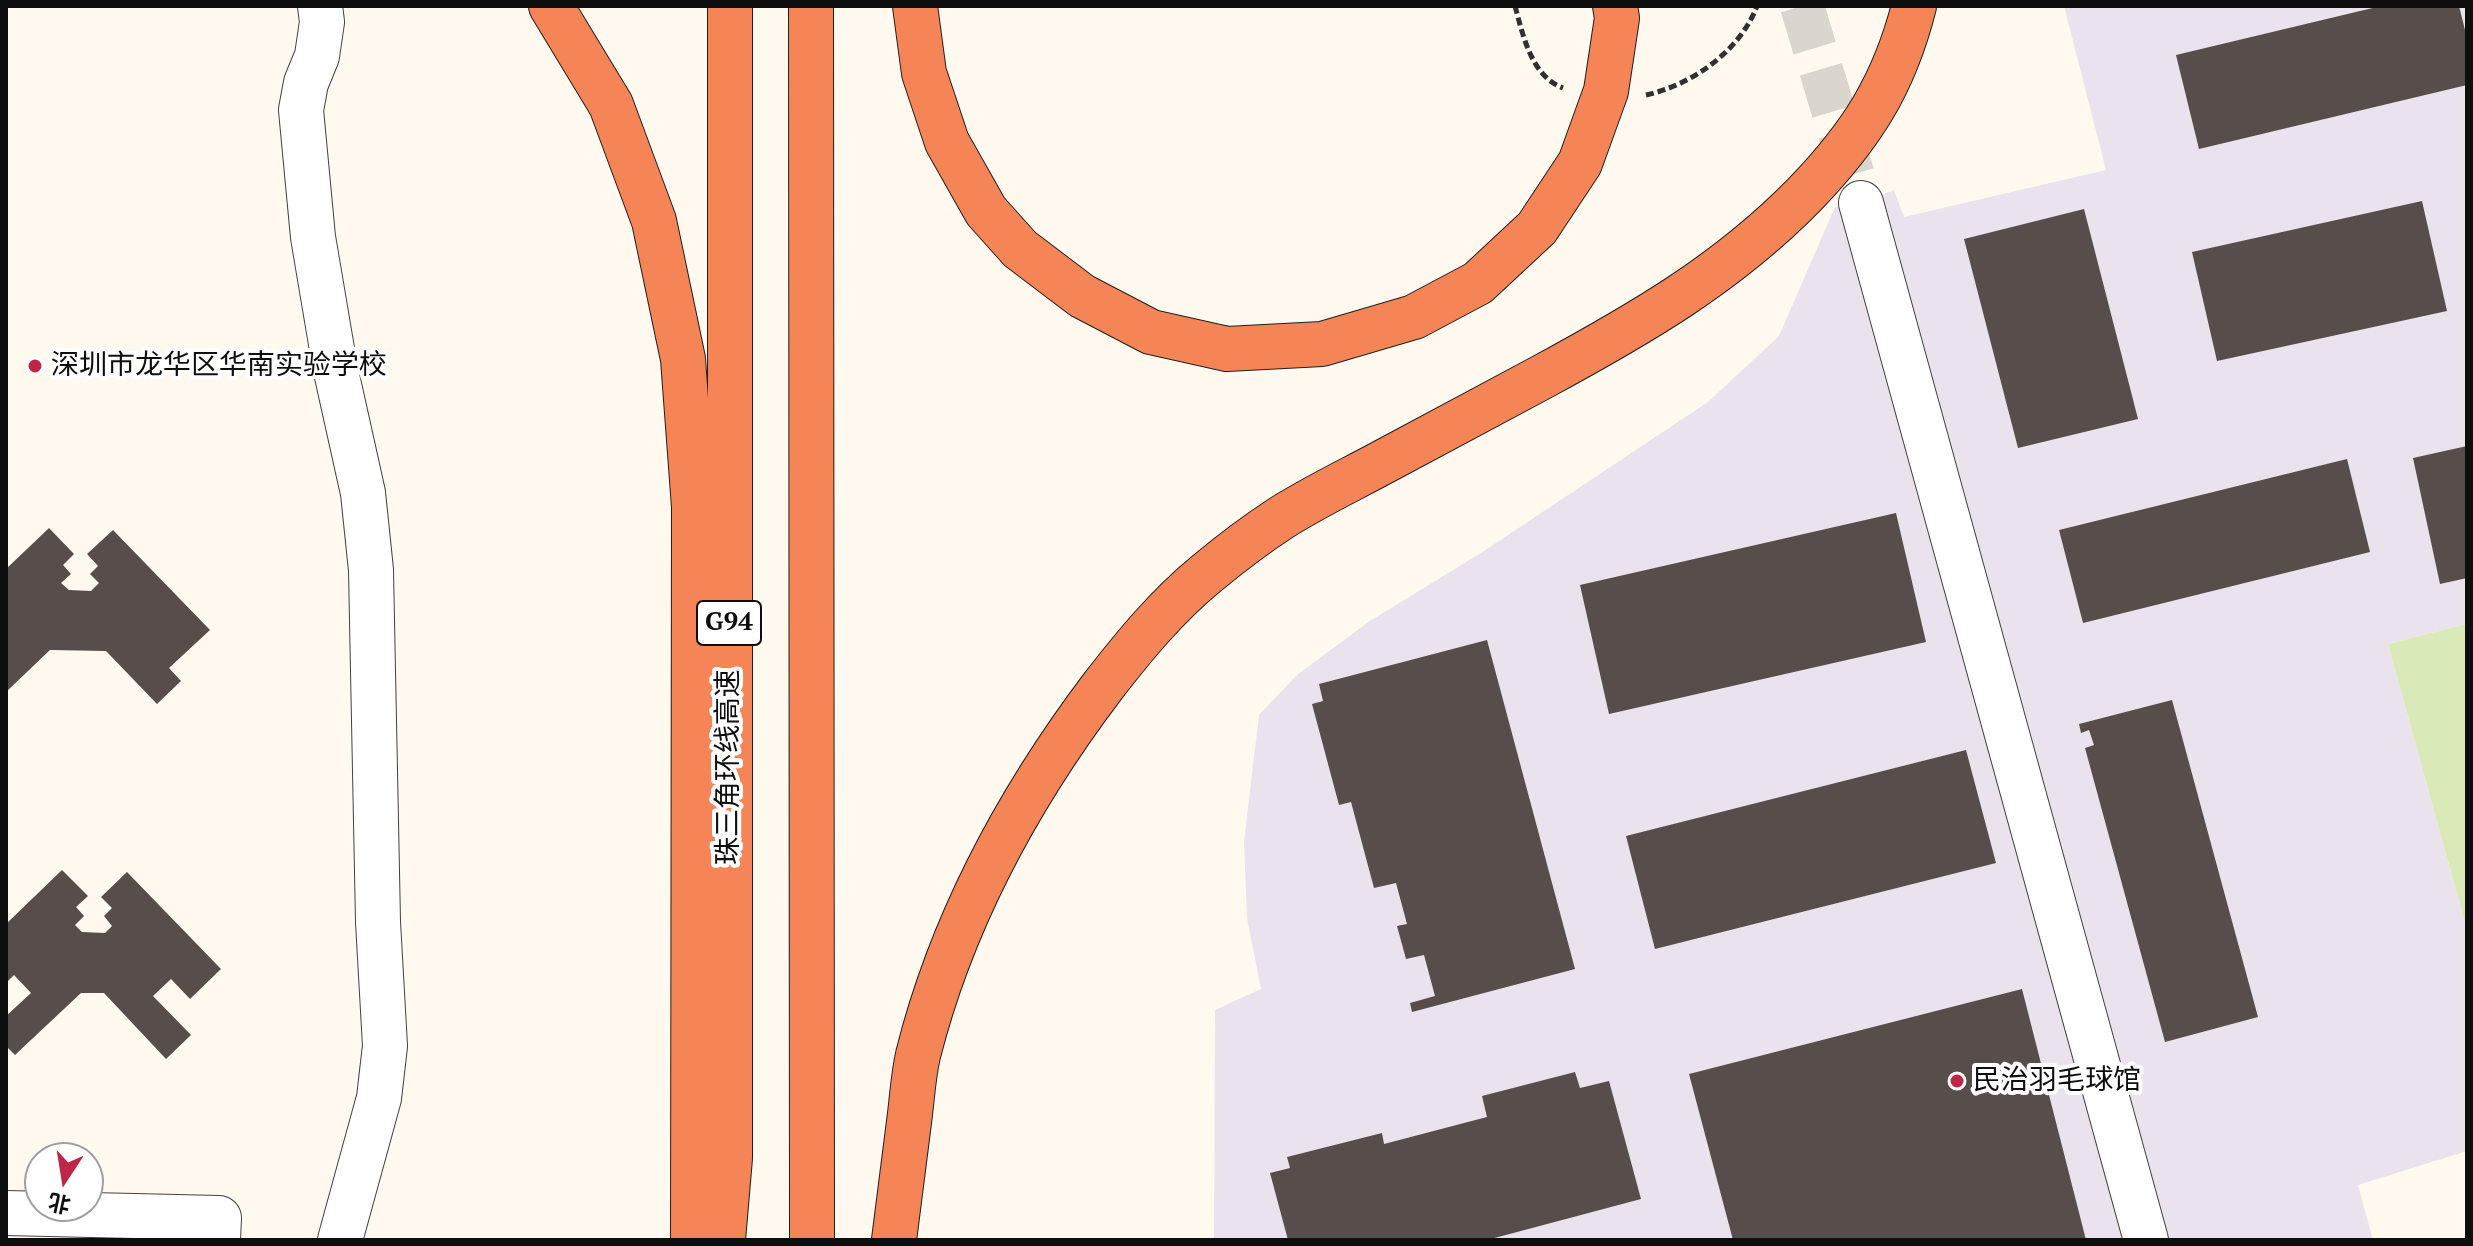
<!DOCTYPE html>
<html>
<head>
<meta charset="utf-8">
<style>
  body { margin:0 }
  #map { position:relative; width:2473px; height:1246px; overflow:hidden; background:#fff9ef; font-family:"PT Serif","Noto Sans SC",serif }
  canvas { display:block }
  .frame { position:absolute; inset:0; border:8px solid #0e0e0e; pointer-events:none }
  .north { position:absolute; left:24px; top:1142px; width:80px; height:80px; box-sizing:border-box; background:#fff; border:2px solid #9f9f9f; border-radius:50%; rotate:192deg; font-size:22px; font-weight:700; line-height:32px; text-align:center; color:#0e0e0e }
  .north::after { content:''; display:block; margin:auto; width:28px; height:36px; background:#be2546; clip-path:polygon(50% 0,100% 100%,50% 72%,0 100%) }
</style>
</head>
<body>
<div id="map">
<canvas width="2473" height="1246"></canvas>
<div class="frame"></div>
<div class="north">北</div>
</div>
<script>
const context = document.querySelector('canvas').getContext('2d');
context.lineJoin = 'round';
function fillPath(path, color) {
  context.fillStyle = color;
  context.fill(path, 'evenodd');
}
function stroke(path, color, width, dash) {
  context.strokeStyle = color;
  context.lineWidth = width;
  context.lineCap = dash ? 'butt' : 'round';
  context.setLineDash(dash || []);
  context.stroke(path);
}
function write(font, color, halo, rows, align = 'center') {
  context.font = font + ' "PT Serif","Noto Sans SC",serif';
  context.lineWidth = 8;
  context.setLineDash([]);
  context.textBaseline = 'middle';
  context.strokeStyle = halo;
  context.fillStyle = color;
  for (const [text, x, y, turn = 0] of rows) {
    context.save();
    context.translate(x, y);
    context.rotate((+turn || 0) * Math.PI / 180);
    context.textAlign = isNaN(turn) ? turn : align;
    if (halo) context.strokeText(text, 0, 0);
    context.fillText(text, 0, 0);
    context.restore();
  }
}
const industrial = new Path2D(`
  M2064 6H2467V624L2388 644 2467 930V1151L2358 1185 2373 1240H1214L1215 1010 1261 989 1247 918 1244 842 1259 715 1298 674 1370 621 1484 551 1708 402 1779 336 1835 207 1861 203 1894 190 1904 217 2106 170Z`);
const green = new Path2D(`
  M2467 624V930L2388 644Z`);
const building = new Path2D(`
  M2381 6H2459L2467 38V85L2199 149 2176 55Z
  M2422 201 2447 311 2217 361 2192 252Z
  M2084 209 2138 419 2018 448 1964 239Z
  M2467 446V578L2440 584 2413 458Z
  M2347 459 2370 552 2083 623 2059 530Z
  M1896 513 1926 642 1609 714 1580 585Z
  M49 528 74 554 63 565 71 574 61 583 69 590 91 591 99 583 90 574 98 566 87 554 113 530 210 630 169 668 181 681 157 704 106 651 50 650 6 692V569Z
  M1487 640 1575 969 1412 1012 1410 1003 1435 996 1424 955 1406 959 1397 926 1407 924 1396 883 1374 888 1351 802 1339 805 1312 704 1323 701 1319 684Z
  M2172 700 2258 1017 2165 1042 2085 748 2094 745 2089 730 2081 733 2079 724Z
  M1966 750 1996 863 1655 949 1626 836Z
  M62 870 88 896 76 907 84 916 75 925 82 932 105 933 112 926 104 916 112 908 101 897 127 872 221 969 190 999 171 979 153 996 191 1035 166 1059 104 993H81L15 1055 6 1046V1016L31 993 14 975 6 983V924Z
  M2022 989 2086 1240H1733L1689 1074Z
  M1575 1072 1580 1088 1609 1081 1641 1199 1487 1240H1288L1270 1173 1290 1168 1287 1157 1382 1133 1384 1144 1487 1117 1482 1096Z`);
const minorTunnel = new Path2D(`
  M1802 6 1861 203`);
const path = new Path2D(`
  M1515 6C1523 35 1531 76 1563 88
  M1646 95C1692 85 1740 51 1757 6`);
const minor = new Path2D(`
  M320 6 322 22 317 56 306 83 301 110 313 237 335 367 363 493 371 570 378 922 385 1046 379 1098 340 1240
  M1861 203 2146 1240
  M6 1213 219 1218 218 1240`);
const highway = new Path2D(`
  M551 6 611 105 654 221 683 359 694 507 693 1240
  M811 6 812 1240
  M915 6 924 73 947 142 986 211 1020 249 1082 296 1151 332 1227 349 1322 344 1414 317 1478 283 1537 228 1580 163 1606 91 1617 18 1615 6
  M723 1240 730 1158V6
  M894 1240C899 1201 904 1162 909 1122 912 1100 913 1077 918 1055 952 920 1019 797 1103 686 1134 646 1167 606 1206 574 1230 554 1255 535 1281 518 1314 497 1350 480 1385 461 1437 433 1489 405 1542 377 1638 325 1727 274 1805 194 1861 136 1894 85 1914 6`);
const markers = [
  [35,366,8,"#be2546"],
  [1957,1081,8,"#be2546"]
];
const shields = [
  [729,623,64]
];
const shieldNames = [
  ["G94",729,623]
];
const poiNames = [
  ["深圳市龙华区华南实验学校",51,366],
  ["民治羽毛球馆",1973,1081]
];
const streetNames = [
  ["珠三角环线高速",729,767,-90]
];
fillPath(industrial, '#eae2ec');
fillPath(green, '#dae9b8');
fillPath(building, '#574d4a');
stroke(minorTunnel, '#dbd6cd', 44, [44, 22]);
stroke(minor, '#414141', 46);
stroke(highway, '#1f1f1f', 46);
stroke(path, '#303030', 5, [8, 4]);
stroke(minor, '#fff', 44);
stroke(highway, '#f58557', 44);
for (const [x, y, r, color] of markers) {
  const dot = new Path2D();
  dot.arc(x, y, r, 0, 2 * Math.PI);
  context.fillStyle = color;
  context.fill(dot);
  stroke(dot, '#fff', 3);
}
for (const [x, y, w] of shields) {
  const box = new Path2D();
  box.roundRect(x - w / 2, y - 22, w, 44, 6);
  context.fillStyle = '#fff';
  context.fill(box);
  stroke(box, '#0e0e0e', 2);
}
write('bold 26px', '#0e0e0e', null, shieldNames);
write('28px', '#0e0e0e', '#fff', poiNames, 'left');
write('28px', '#0e0e0e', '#fff', streetNames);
</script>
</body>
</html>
